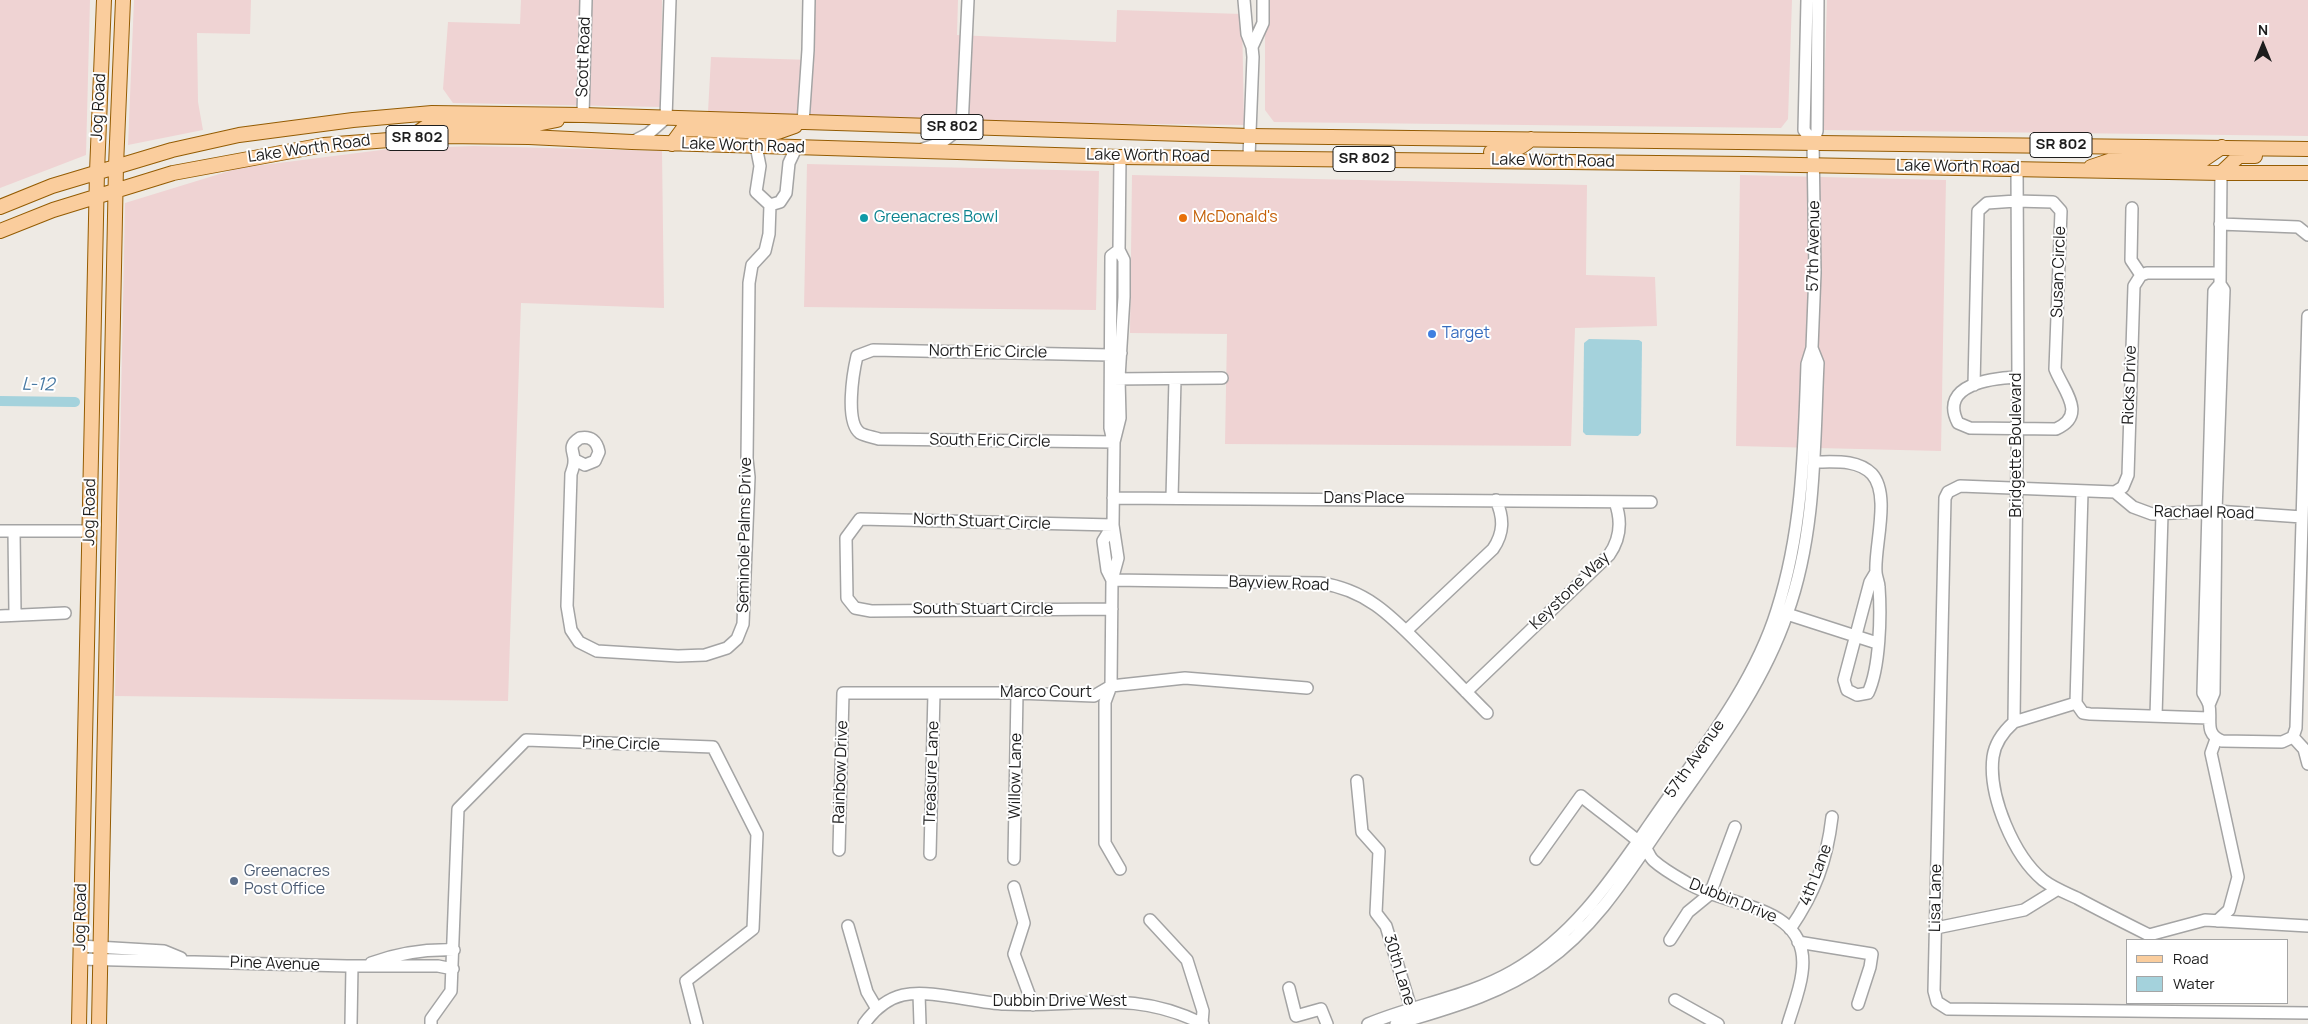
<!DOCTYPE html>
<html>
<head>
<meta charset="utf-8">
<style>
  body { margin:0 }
  #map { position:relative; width:2308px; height:1024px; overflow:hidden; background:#eeeae4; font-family:Manrope,sans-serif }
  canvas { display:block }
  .legend { position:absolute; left:2126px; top:939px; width:162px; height:65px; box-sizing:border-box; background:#fff; border:1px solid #a5a5a5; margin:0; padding:6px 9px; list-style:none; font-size:15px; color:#1d1d1d }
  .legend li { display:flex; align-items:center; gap:10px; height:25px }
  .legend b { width:25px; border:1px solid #a5a5a5 }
  .north { position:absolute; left:2238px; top:20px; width:50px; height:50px; -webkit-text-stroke:4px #fff; paint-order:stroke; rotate:0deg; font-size:14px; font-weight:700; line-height:20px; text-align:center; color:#1d1d1d }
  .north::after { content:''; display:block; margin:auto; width:18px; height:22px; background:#1d1d1d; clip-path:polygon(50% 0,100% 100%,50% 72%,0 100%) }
</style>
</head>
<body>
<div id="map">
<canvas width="2308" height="1024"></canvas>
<ul class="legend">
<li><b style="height:6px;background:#facd9d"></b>Road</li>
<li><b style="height:14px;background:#a4d2dc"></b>Water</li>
</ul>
<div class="north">N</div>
</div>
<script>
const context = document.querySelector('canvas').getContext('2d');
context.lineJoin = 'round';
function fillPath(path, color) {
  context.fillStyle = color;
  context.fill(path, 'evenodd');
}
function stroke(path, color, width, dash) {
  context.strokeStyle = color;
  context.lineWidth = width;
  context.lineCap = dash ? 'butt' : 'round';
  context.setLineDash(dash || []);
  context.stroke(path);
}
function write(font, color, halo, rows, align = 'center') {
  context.font = font + ' Manrope,sans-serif';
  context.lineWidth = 4;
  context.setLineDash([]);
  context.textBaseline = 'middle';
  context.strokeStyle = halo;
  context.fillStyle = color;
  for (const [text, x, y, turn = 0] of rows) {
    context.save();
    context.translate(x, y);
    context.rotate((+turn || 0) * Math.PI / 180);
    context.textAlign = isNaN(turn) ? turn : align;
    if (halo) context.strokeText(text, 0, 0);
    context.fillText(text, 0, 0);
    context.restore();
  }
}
const commercial = new Path2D(`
  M0 0H90L86 155 0 188Z
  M134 0H251L250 34 197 33 198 102 203 130 128 145Z
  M521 0H662L661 107 453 103 443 89 448 22 520 24Z
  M814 0H958L957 35 1116 42 1117 10 1242 14 1244 125 947 122 708 112 711 57 813 60Z
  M1265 0H1792L1788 119 1781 128 1274 122 1265 110Z
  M1827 0H2308V136L1823 130Z
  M474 146 662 151 664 308 521 303 508 701 115 696 125 203 239 168 389 149Z
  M807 164 1099 171 1096 310 804 307Z
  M1132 175 1587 185 1586 275 1655 277 1657 326 1575 328 1571 446 1225 444 1227 334 1130 333Z
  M1740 175 1946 180 1941 451 1736 446Z`);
const water = new Path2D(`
  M1589 339 1639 340 1642 342 1641 433 1638 436 1586 435 1583 432 1584 343Z`);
const canal = new Path2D(`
  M0 401 75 402`);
const minor = new Path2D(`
  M1244 0 1247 34 1252 47 1253 57 1249 157
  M1807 0 1804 130 1813 143
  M1252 47 1263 23V0
  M583 115 586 0
  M803 123 808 50 809 0
  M632 142 648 134 666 118 670 0
  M756 146 760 166 756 192 770 205 780 202 786 193 789 163 796 148
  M923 149 941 143 962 127 968 0
  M2017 168 2018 377 2014 722C2004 731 1995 742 1993 757 1988 796 2014 856 2043 880 2053 888 2066 893 2077 898 2101 911 2125 923 2149 935L2205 920 2308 926
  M2132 208 2131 260 2141 275
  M2220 224 2298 227 2308 235
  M2220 284 2214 291 2203 693C2205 697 2208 701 2209 705 2212 720 2204 734 2222 741L2282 742 2293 737
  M1112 379 1222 378
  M1974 385 1978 211 1987 203 2016 201 2053 202 2061 211 2055 369C2063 390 2088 415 2056 429L1970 428 1958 423C1938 384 1993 378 2018 377
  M1113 441 1110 428 1111 256 1119 250
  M1114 442 879 439C873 437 865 436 860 433 845 422 853 373 857 356L873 350 1110 355 1121 353
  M575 460 585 465 595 461 599 452C597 441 591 436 580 438 566 447 575 451 574 462 574 466 572 471 571 474L567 606 571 630 579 642 597 651 678 656 705 655 727 648 737 639 743 624 749 477 747 459 749 283 752 265 765 251 769 234 770 205
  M1814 462C1834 462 1857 459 1872 474 1891 495 1874 547 1876 572 1876 577 1879 582 1879 587 1881 615 1880 668 1868 693L1857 695 1847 690 1844 680 1870 582 1876 572
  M2115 492 2123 487 2128 475 2134 286 2141 275 2147 273H2220
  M1113 498 1651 502
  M1172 498 1175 379
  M2302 517 2216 511 2152 514 2133 507 2115 492 1960 486 1948 492 1945 498 1934 991 1937 1002 1948 1009 2308 1013
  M0 531H89
  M14 531 15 613
  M1112 580 1320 583C1369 590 1394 619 1428 653 1448 673 1467 693 1487 713
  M1112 580 1107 570 1103 541 1113 525
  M1112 609 871 611 855 608 847 598 846 538 860 519 1113 525
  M1787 614 1877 643
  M0 616 65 613
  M1406 631 1493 549C1504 533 1504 518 1496 500
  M1466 692 1609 555C1621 538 1622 521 1615 502
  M2076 703 2082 492
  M2076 703 2083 713 2090 714 2209 718
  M2209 705 2214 693 2216 511 2224 290 2220 284 2221 173
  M2156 716 2162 514
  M2014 722 2076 703
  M2293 737 2296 728 2308 316
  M2293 737 2304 749 2308 764
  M2216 739 2211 753 2238 877 2229 910 2217 921
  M1357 781 1362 832 1379 851 1376 913 1386 926 1413 1015
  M839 850 843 693H1017L1094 696 1111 686 1185 678 1307 688
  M930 854 934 693
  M1014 859 1017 693
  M1536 859 1581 796C1602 813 1623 828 1644 846 1648 850 1649 857 1654 861 1664 870 1677 877 1689 884 1729 908 1812 904 1802 973 1800 990 1793 1007 1788 1024
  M1120 869 1105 843V702L1111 686 1112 580 1118 558 1113 525 1114 442 1120 418 1119 378 1124 297V260L1119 250 1120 157
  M1014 887 1024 923 1014 954 1033 1005
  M1150 920 1187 960 1203 1011 1202 1023
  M848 926 867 992 877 1009
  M1936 928 2024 910 2058 889
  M1790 929C1815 893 1827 860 1832 817
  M1670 940 1688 912 1710 894 1735 827
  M1798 942 1872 954 1870 967 1858 1004
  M80 946 164 951 181 958
  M80 959 347 966H438L453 969
  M371 963C399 953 425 949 454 950
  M1289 988 1296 1016 1321 1009 1327 1024
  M919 994 920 1024
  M1675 1000 1718 1024
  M351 1024 352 966
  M431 1024V1019L451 991 458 809 526 740 713 747 757 834 753 929 686 981 697 1024
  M864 1024C874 1010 886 999 903 995 931 989 975 1003 1005 1004 1080 1008 1132 988 1203 1024
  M1368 1024C1416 1004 1468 997 1513 971 1574 936 1611 880 1650 824 1695 758 1753 688 1777 610 1803 529 1804 448 1807 364L1812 348 1815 273 1813 143 1817 131 1818 0
  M1396 1024C1449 1008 1499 995 1544 963 1599 925 1634 864 1671 811 1715 748 1762 687 1787 614 1816 534 1814 447 1818 363L1812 348`);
const major = new Path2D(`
  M411 137 432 123 537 124 557 120
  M672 144 683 129 778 132 795 126
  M1491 152C1509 151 1517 152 1531 139
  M2091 167 2112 160H2203L2222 147
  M2221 173 2239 156H2255
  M0 207 52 186 172 150 239 135 353 120 432 113 583 115 1249 136 2308 149
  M0 231 53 210 173 173 324 145 441 136 529 137 632 142 1120 157 1747 164 2221 173H2308
  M79 1024 97 172 104 0
  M99 1024 116 166 123 0`);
const markers = [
  [864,218,5,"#0f9aa8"],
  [1183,218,5,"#e8710a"],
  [1432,334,5,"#3f7fe0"],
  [234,881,5,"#5c6f8a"]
];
const shields = [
  [952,127,62],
  [417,138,62],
  [2061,145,62],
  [1364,159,62]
];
const shieldNames = [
  ["SR 802",952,127],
  ["SR 802",417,138],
  ["SR 802",2061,145],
  ["SR 802",1364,159]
];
const streetNames = [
  ["Scott Road",584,57,-88],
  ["Jog Road",99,107,-87],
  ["Lake Worth Road",743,146,2],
  ["Lake Worth Road",309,149,-8],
  ["Lake Worth Road",1148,156,1],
  ["Lake Worth Road",1553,161,1],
  ["Lake Worth Road",1958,167,1],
  ["57th Avenue",1814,246,-89],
  ["Susan Circle",2059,272,-88],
  ["North Eric Circle",988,352,1],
  ["Ricks Drive",2130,385,-88],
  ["South Eric Circle",990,441,1],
  ["Bridgette Boulevard",2017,445,-90],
  ["Dans Place",1364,499],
  ["Jog Road",90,512,-89],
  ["Rachael Road",2204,513,1],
  ["North Stuart Circle",982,522,2],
  ["Seminole Palms Drive",745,535,-89],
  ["Bayview Road",1279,584,2],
  ["Keystone Way",1570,591,-44],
  ["South Stuart Circle",983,610],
  ["Marco Court",1046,693],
  ["Pine Circle",621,744,2],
  ["57th Avenue",1695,759,-55],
  ["Rainbow Drive",841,772,-88],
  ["Treasure Lane",932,773,-88],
  ["Willow Lane",1016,776,-89],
  ["4th Lane",1816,875,-69],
  ["Lisa Lane",1936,898,-89],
  ["Dubbin Drive",1733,901,22],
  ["Jog Road",81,917,-89],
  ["Pine Avenue",275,964,2],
  ["30th Lane",1399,970,73],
  ["Dubbin Drive West",1060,1002]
];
const cultureNames = [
  ["Greenacres Bowl",874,218]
];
const foodNames = [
  ["McDonald's",1193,218]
];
const shopNames = [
  ["Target",1442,334]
];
const serviceNames = [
  ["Greenacres",244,872],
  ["Post Office",244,890]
];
const waterNames = [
  ["L-12",38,385,1]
];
fillPath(commercial, '#efd3d3');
fillPath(water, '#a4d2dc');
stroke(canal, '#a4d2dc', 10);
stroke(minor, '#a4a4a4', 14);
stroke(major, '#945c03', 16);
stroke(minor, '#fff', 11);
stroke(major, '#facd9d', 14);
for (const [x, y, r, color] of markers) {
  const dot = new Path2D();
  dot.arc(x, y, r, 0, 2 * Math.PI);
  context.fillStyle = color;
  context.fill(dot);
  stroke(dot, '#fff', 2);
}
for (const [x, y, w] of shields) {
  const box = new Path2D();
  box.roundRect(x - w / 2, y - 12.5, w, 25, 4);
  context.fillStyle = '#fff';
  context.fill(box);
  stroke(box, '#1d1d1d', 1);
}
write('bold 15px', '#1d1d1d', null, shieldNames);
write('16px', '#1d1d1d', '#fff', streetNames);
write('16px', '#0d838f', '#fff', cultureNames, 'left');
write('16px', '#c56008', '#fff', foodNames, 'left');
write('16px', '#366cbe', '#fff', shopNames, 'left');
write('16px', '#4e5e75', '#fff', serviceNames, 'left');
write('italic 18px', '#497aa3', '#fff', waterNames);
</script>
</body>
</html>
